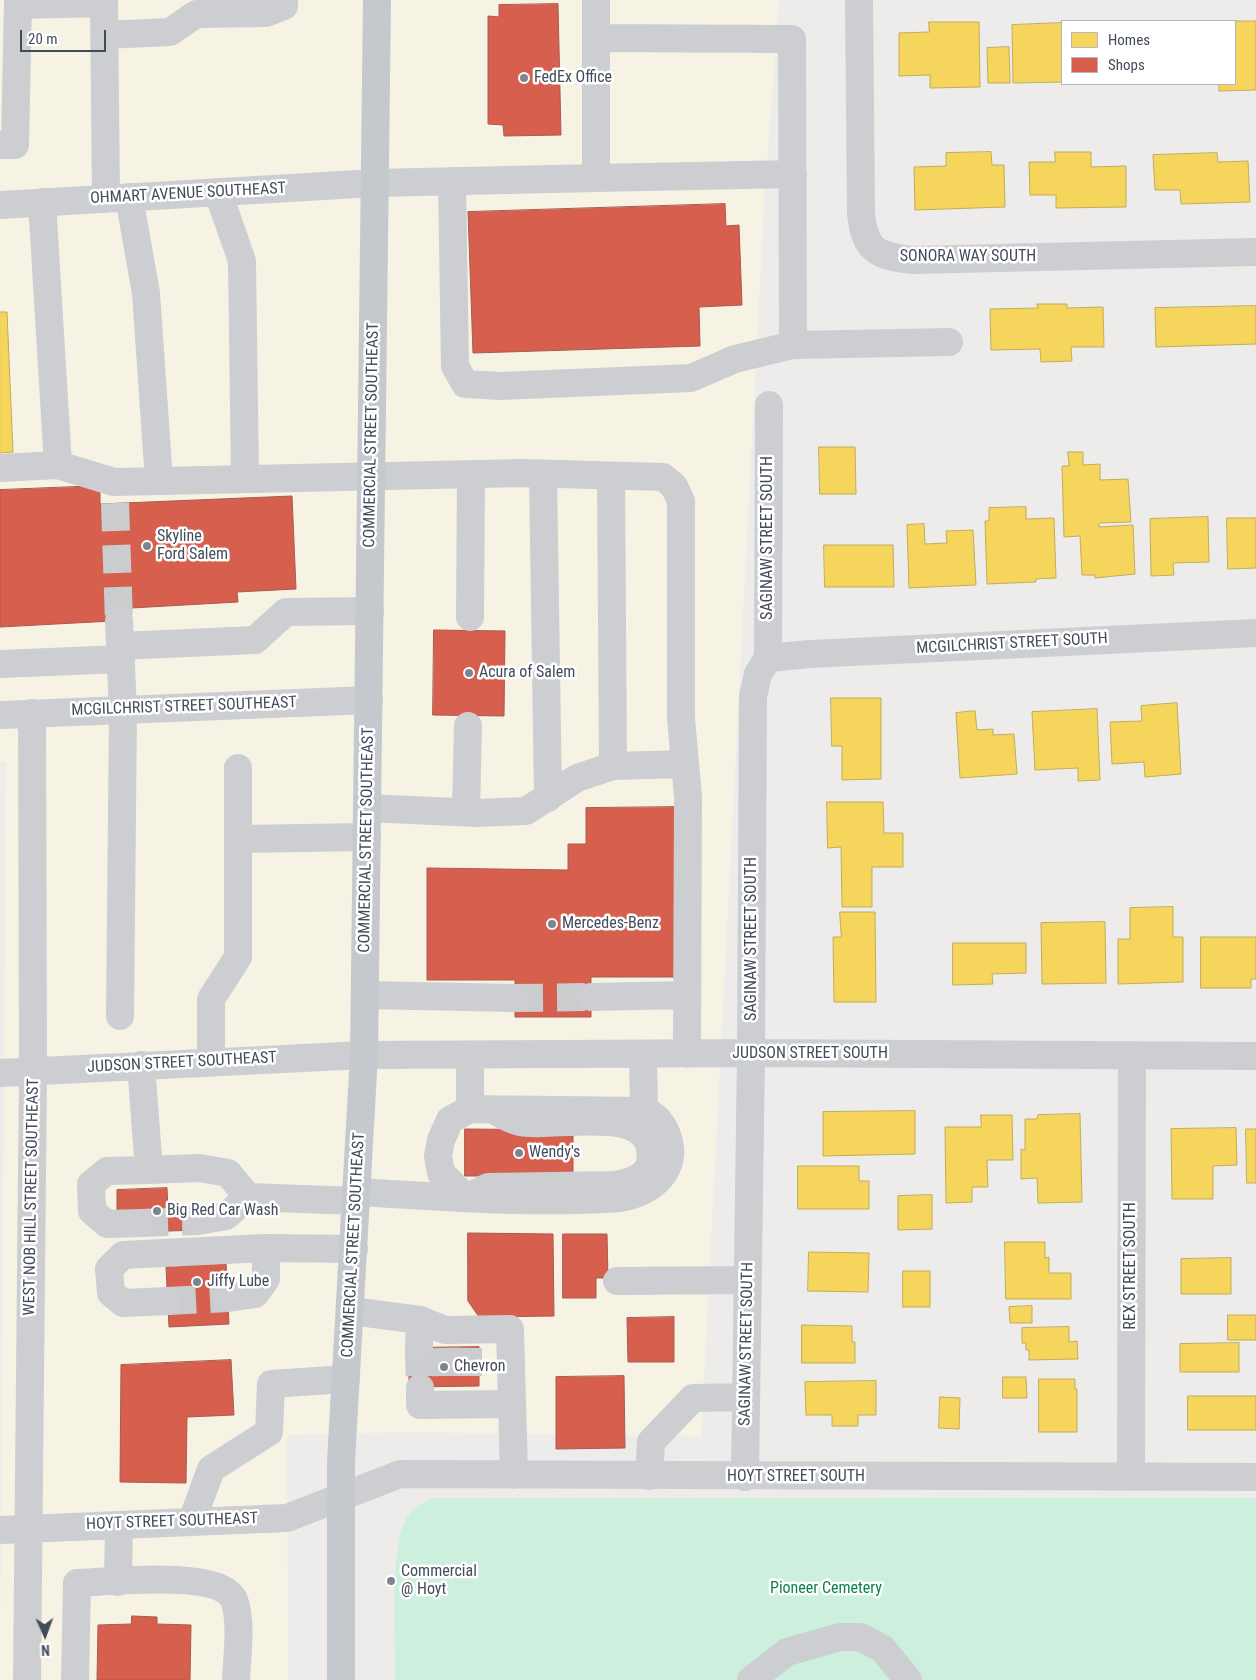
<!DOCTYPE html>
<html>
<head>
<meta charset="utf-8">
<style>
  body { margin:0 }
  #map { position:relative; width:1256px; height:1680px; overflow:hidden; background:#edeceb; font-family:"Roboto Condensed",sans-serif }
  canvas { display:block }
  .legend { position:absolute; left:1061px; top:20px; width:175px; height:65px; box-sizing:border-box; background:#fff; border:1px solid #b3b7bd; margin:0; padding:6px 9px; list-style:none; font-size:15px; color:#424c5a }
  .legend li { display:flex; align-items:center; gap:10px; height:25px }
  .legend b { width:25px; border:1px solid #b3b7bd }
  .north { position:absolute; left:20px; top:1610px; width:50px; height:50px; -webkit-text-stroke:4px #fff; paint-order:stroke; rotate:178deg; font-size:14px; font-weight:700; line-height:20px; text-align:center; color:#424c5a }
  .north::after { content:''; display:block; margin:auto; width:18px; height:22px; background:#424c5a; clip-path:polygon(50% 0,100% 100%,50% 72%,0 100%) }
  .scale { position:absolute; left:20px; top:30px; width:86px; height:22px; box-sizing:border-box; border:2px solid #424c5a; border-top:0; padding-left:6px; font-size:15px; line-height:18px; white-space:nowrap; color:#424c5a; -webkit-text-stroke:4px #fff; paint-order:stroke }
</style>
</head>
<body>
<div id="map">
<canvas width="1256" height="1680"></canvas>
<ul class="legend">
<li><b style="height:14px;background:#f6d55c"></b>Homes</li>
<li><b style="height:14px;background:#d6604d"></b>Shops</li>
</ul>
<div class="north">N</div>
<div class="scale">20 m</div>
</div>
<script>
const context = document.querySelector('canvas').getContext('2d');
context.lineJoin = 'round';
function fillPath(path, color) {
  context.fillStyle = color;
  context.fill(path, 'evenodd');
}
function stroke(path, color, width, dash) {
  context.strokeStyle = color;
  context.lineWidth = width;
  context.lineCap = dash ? 'butt' : 'round';
  context.setLineDash(dash || []);
  context.stroke(path);
}
function write(font, color, halo, rows, align = 'center') {
  context.font = font + ' "Roboto Condensed",sans-serif';
  context.lineWidth = 5;
  context.setLineDash([]);
  context.textBaseline = 'middle';
  context.strokeStyle = halo;
  context.fillStyle = color;
  for (const [text, x, y, turn = 0] of rows) {
    context.save();
    context.translate(x, y);
    context.rotate((+turn || 0) * Math.PI / 180);
    context.textAlign = isNaN(turn) ? turn : align;
    if (halo) context.strokeText(text, 0, 0);
    context.fillText(text, 0, 0);
    context.restore();
  }
}
const commercial = new Path2D(`
  M0 0H779L764 202 701 1437 410 1432 287 1435 288 1680H0L6 762H0Z`);
const green = new Path2D(`
  M433 1498H1256V1680H395C396 1641 389 1550 406 1519 412 1509 423 1503 433 1498Z`);
const homes = new Path2D(`
  M1234 21H1256V90L1219 91V84H1235Z
  M929 22H979L980 87 930 88V75L899 76V33L929 32Z
  M1062 23V82L1013 83 1012 25Z
  M1009 47 1010 83H988L987 48Z
  M991 152 992 165H1004L1005 207 915 210 914 167 946 166V153Z
  M1055 152H1091V167L1126 166V207L1056 208V195H1030L1029 162H1055Z
  M1217 153 1218 162 1248 161 1250 202 1181 204 1180 190H1155L1153 155Z
  M1037 304H1067V308L1103 307 1104 347H1071L1072 361 1041 362 1040 349 991 350 990 309 1038 308Z
  M1256 306V344L1156 347 1155 308Z
  M0 312H7L13 452 0 453Z
  M819 447H855L856 494H820Z
  M1068 452H1083V465L1100 464V480L1128 479 1131 522 1099 523V527L1133 525 1135 574 1095 578V575H1082L1080 536 1064 537 1062 466H1069Z
  M1026 507V519L1054 518 1056 578 1036 579V582L987 584 985 521H989V508Z
  M1208 517 1209 562 1173 563 1174 575 1151 576 1150 519Z
  M1227 518H1256V568L1228 569Z
  M924 524 925 544 947 543 946 531 973 530 976 585 909 588 907 525Z
  M824 545H893L894 587H825Z
  M831 698H881V779L842 780V746H832Z
  M1177 703 1181 774 1145 777 1144 762 1112 764 1110 722 1142 721 1141 706Z
  M1097 709 1100 780 1078 781V768L1035 770 1032 712Z
  M975 711 977 730 993 729V735L1014 734 1017 774 960 778 956 713Z
  M827 802H883L884 833H903V867H872V907H842L841 847 828 848Z
  M1173 907V937H1183V982L1118 984V939H1130V908Z
  M840 912H875L876 1002H834L833 937H841Z
  M1105 922 1106 983 1042 984 1041 923Z
  M1201 937H1256V979H1251V988H1201Z
  M953 943H1026V973L992 974 993 984 953 985Z
  M915 1111V1154L823 1156V1112Z
  M1080 1114 1082 1202 1038 1203 1037 1178 1021 1179V1149L1025 1150V1119H1037L1038 1115Z
  M981 1115H1012L1013 1160H987L988 1187H972V1202L946 1203 945 1127H981Z
  M1236 1128 1237 1165 1213 1166V1199H1172L1171 1129Z
  M1246 1129H1256V1183H1247Z
  M798 1166H859V1181H869V1209H798Z
  M932 1195V1229L898 1230V1196Z
  M1005 1242H1045V1258L1049 1257V1273H1071V1299H1006Z
  M809 1252 869 1253 868 1292 808 1291Z
  M1231 1258V1294H1181V1259Z
  M903 1271H930V1307H903Z
  M1032 1306V1323H1010L1009 1307Z
  M1228 1315H1256V1340H1228Z
  M802 1325 852 1326V1342H855V1363H802Z
  M1069 1327V1342L1077 1341 1078 1359 1029 1360V1350H1026V1343H1022V1328Z
  M1239 1343V1372H1180V1344Z
  M1003 1377H1026L1027 1398H1003Z
  M1039 1379H1075V1389H1077V1432H1039Z
  M876 1381V1415H858V1426H832V1415H806L805 1382Z
  M1188 1396H1256V1430H1188Z
  M940 1397 960 1398 959 1429 939 1428Z`);
const shops = new Path2D(`
  M558 4 561 135 504 136 503 125 488 124V16L499 17V5Z
  M725 204 726 226 739 225 742 305 699 307 700 346 473 353 468 212Z
  M100 486V504L292 496 296 589 237 592 238 602 131 608V620L0 627V490Z
  M434 630 505 631 504 716 433 715Z
  M678 807V977H591V1017H515V980H427V868L568 870V844H586V808Z
  M465 1129 573 1130V1176H465Z
  M167 1188 168 1209 197 1208 198 1230 140 1232 117 1213V1190Z
  M468 1233 553 1234 554 1316 479 1317 468 1301Z
  M563 1234H607L608 1278H596V1298H563Z
  M226 1263 229 1324 169 1327 166 1267Z
  M674 1317V1362H628L627 1318Z
  M479 1347V1386L409 1387V1348Z
  M231 1360 234 1415 187 1417 186 1483 120 1482 121 1365Z
  M624 1376 625 1448 556 1449V1377Z
  M132 1616 157 1617V1624L191 1625 190 1680H97L98 1625 131 1624Z`);
const minorTunnel = new Path2D(`
  M115 503 119 621
  M515 998 591 997
  M140 1223 198 1221
  M168 1301 228 1298
  M419 1348 420 1388
  M445 1348 446 1387
  M468 1348V1387`);
const minor = new Path2D(`
  M859 0 861 214C865 251 877 256 913 260L1256 252
  M18 5 104 3 106 199
  M105 35 170 32 196 14 266 13 284 6V0
  M596 38 792 39 793 345
  M0 145H15L18 0
  M596 178 793 174
  M452 181 455 366 465 384 500 386 691 378 735 359 793 345 949 342
  M218 192 242 261 245 479
  M129 197 146 293 159 481
  M42 202 58 465
  M0 205 375 183 596 178V0
  M0 468 58 465 114 482 524 473 663 477 674 486 681 501V718L688 797 687 1054
  M543 474 548 798
  M611 476 613 766
  M470 617 471 475
  M119 621 120 646
  M768 658 810 654 1256 633
  M0 664 121 659
  M0 715 369 700
  M367 808 477 813 526 811 577 778 613 766 685 764
  M466 812 468 726
  M238 839 367 837
  M365 995 515 998
  M591 997 686 995
  M120 1016 123 710 120 646 255 640 286 612 370 611
  M643 1054 644 1111
  M470 1055V1109
  M211 1061V999L238 957V768
  M141 1065 149 1170 199 1168 228 1173 248 1197 357 1201
  M0 1073 364 1055 751 1053 1256 1056
  M357 1192C444 1197 533 1204 620 1198 652 1192 680 1170 667 1135 662 1123 656 1115 644 1111L470 1109 450 1120 441 1140 438 1156 441 1173 466 1198 488 1187 615 1185C626 1183 639 1180 646 1171 651 1165 651 1156 650 1149 645 1104 549 1129 520 1122 510 1120 500 1113 491 1109
  M198 1221 226 1216 248 1197
  M140 1223 107 1224 92 1211 91 1184 107 1171 149 1170
  M617 1281 748 1280
  M228 1298 255 1294 266 1279V1248
  M168 1301 123 1303 111 1293 109 1269 123 1255 266 1248 354 1249
  M351 1311 420 1320 445 1330 510 1329 514 1475
  M419 1348 420 1320
  M420 1388V1405L512 1404
  M649 1476 651 1442 693 1398 746 1397
  M745 1477 751 1053 753 697 758 674 768 658 769 405
  M1131 1477 1132 1056
  M192 1521 211 1469 269 1432 271 1384 346 1379
  M0 1530 287 1518 400 1474 1256 1477
  M118 1582 119 1525
  M27 1680 33 1072 32 713
  M75 1680 77 1583C107 1582 220 1569 234 1600 242 1620 237 1658 236 1680
  M751 1680 787 1652 840 1637H860L883 1649 908 1680`);
const major = new Path2D(`
  M341 1680V1461L364 1055 377 0`);
const markers = [
  [524,78,5,"#7e848d"],
  [147,546,5,"#7e848d"],
  [469,673,5,"#7e848d"],
  [552,924,5,"#7e848d"],
  [519,1153,5,"#7e848d"],
  [157,1211,5,"#7e848d"],
  [197,1282,5,"#7e848d"],
  [444,1367,5,"#7e848d"],
  [391,1581,5,"#7e848d"]
];
const poiNames = [
  ["FedEx Office",534,78],
  ["Skyline",157,537],
  ["Ford Salem",157,555],
  ["Acura of Salem",479,673],
  ["Mercedes-Benz",562,924],
  ["Wendy's",529,1153],
  ["Big Red Car Wash",167,1211],
  ["Jiffy Lube",207,1282],
  ["Chevron",454,1367],
  ["Commercial",401,1572],
  ["@ Hoyt",401,1590]
];
const streetNames = [
  ["OHMART AVENUE SOUTHEAST",188,194,-3],
  ["SONORA WAY SOUTH",968,257],
  ["COMMERCIAL STREET SOUTHEAST",372,435,-89],
  ["SAGINAW STREET SOUTH",768,538,-90],
  ["MCGILCHRIST STREET SOUTH",1012,644,-3],
  ["MCGILCHRIST STREET SOUTHEAST",184,707,-2],
  ["COMMERCIAL STREET SOUTHEAST",367,840,-89],
  ["SAGINAW STREET SOUTH",752,939,-90],
  ["JUDSON STREET SOUTH",810,1054],
  ["JUDSON STREET SOUTHEAST",182,1063,-3],
  ["WEST NOB HILL STREET SOUTHEAST",32,1197,-89],
  ["COMMERCIAL STREET SOUTHEAST",354,1245,-87],
  ["REX STREET SOUTH",1131,1266,-90],
  ["SAGINAW STREET SOUTH",747,1344,-89],
  ["HOYT STREET SOUTH",796,1477],
  ["HOYT STREET SOUTHEAST",172,1522,-2]
];
const parkNames = [
  ["Pioneer Cemetery",826,1589]
];
fillPath(commercial, '#f6f3e5');
fillPath(green, '#cdefdd');
fillPath(homes, '#f6d55c');
stroke(homes, '#c0ac5b', 1);
fillPath(shops, '#d6604d');
stroke(shops, '#aa5a51', 1);
stroke(minorTunnel, '#cbccce', 28, [28, 14]);
stroke(minor, '#ccced2', 28);
stroke(major, '#c5c9ce', 28);
for (const [x, y, r, color] of markers) {
  const dot = new Path2D();
  dot.arc(x, y, r, 0, 2 * Math.PI);
  context.fillStyle = color;
  context.fill(dot);
  stroke(dot, '#fff', 2);
}
write('16px', '#424c5a', '#fff', poiNames, 'left');
write('16px', '#424c5a', '#fff', streetNames);
write('16px', '#0d8153', '#fff', parkNames);
</script>
</body>
</html>
